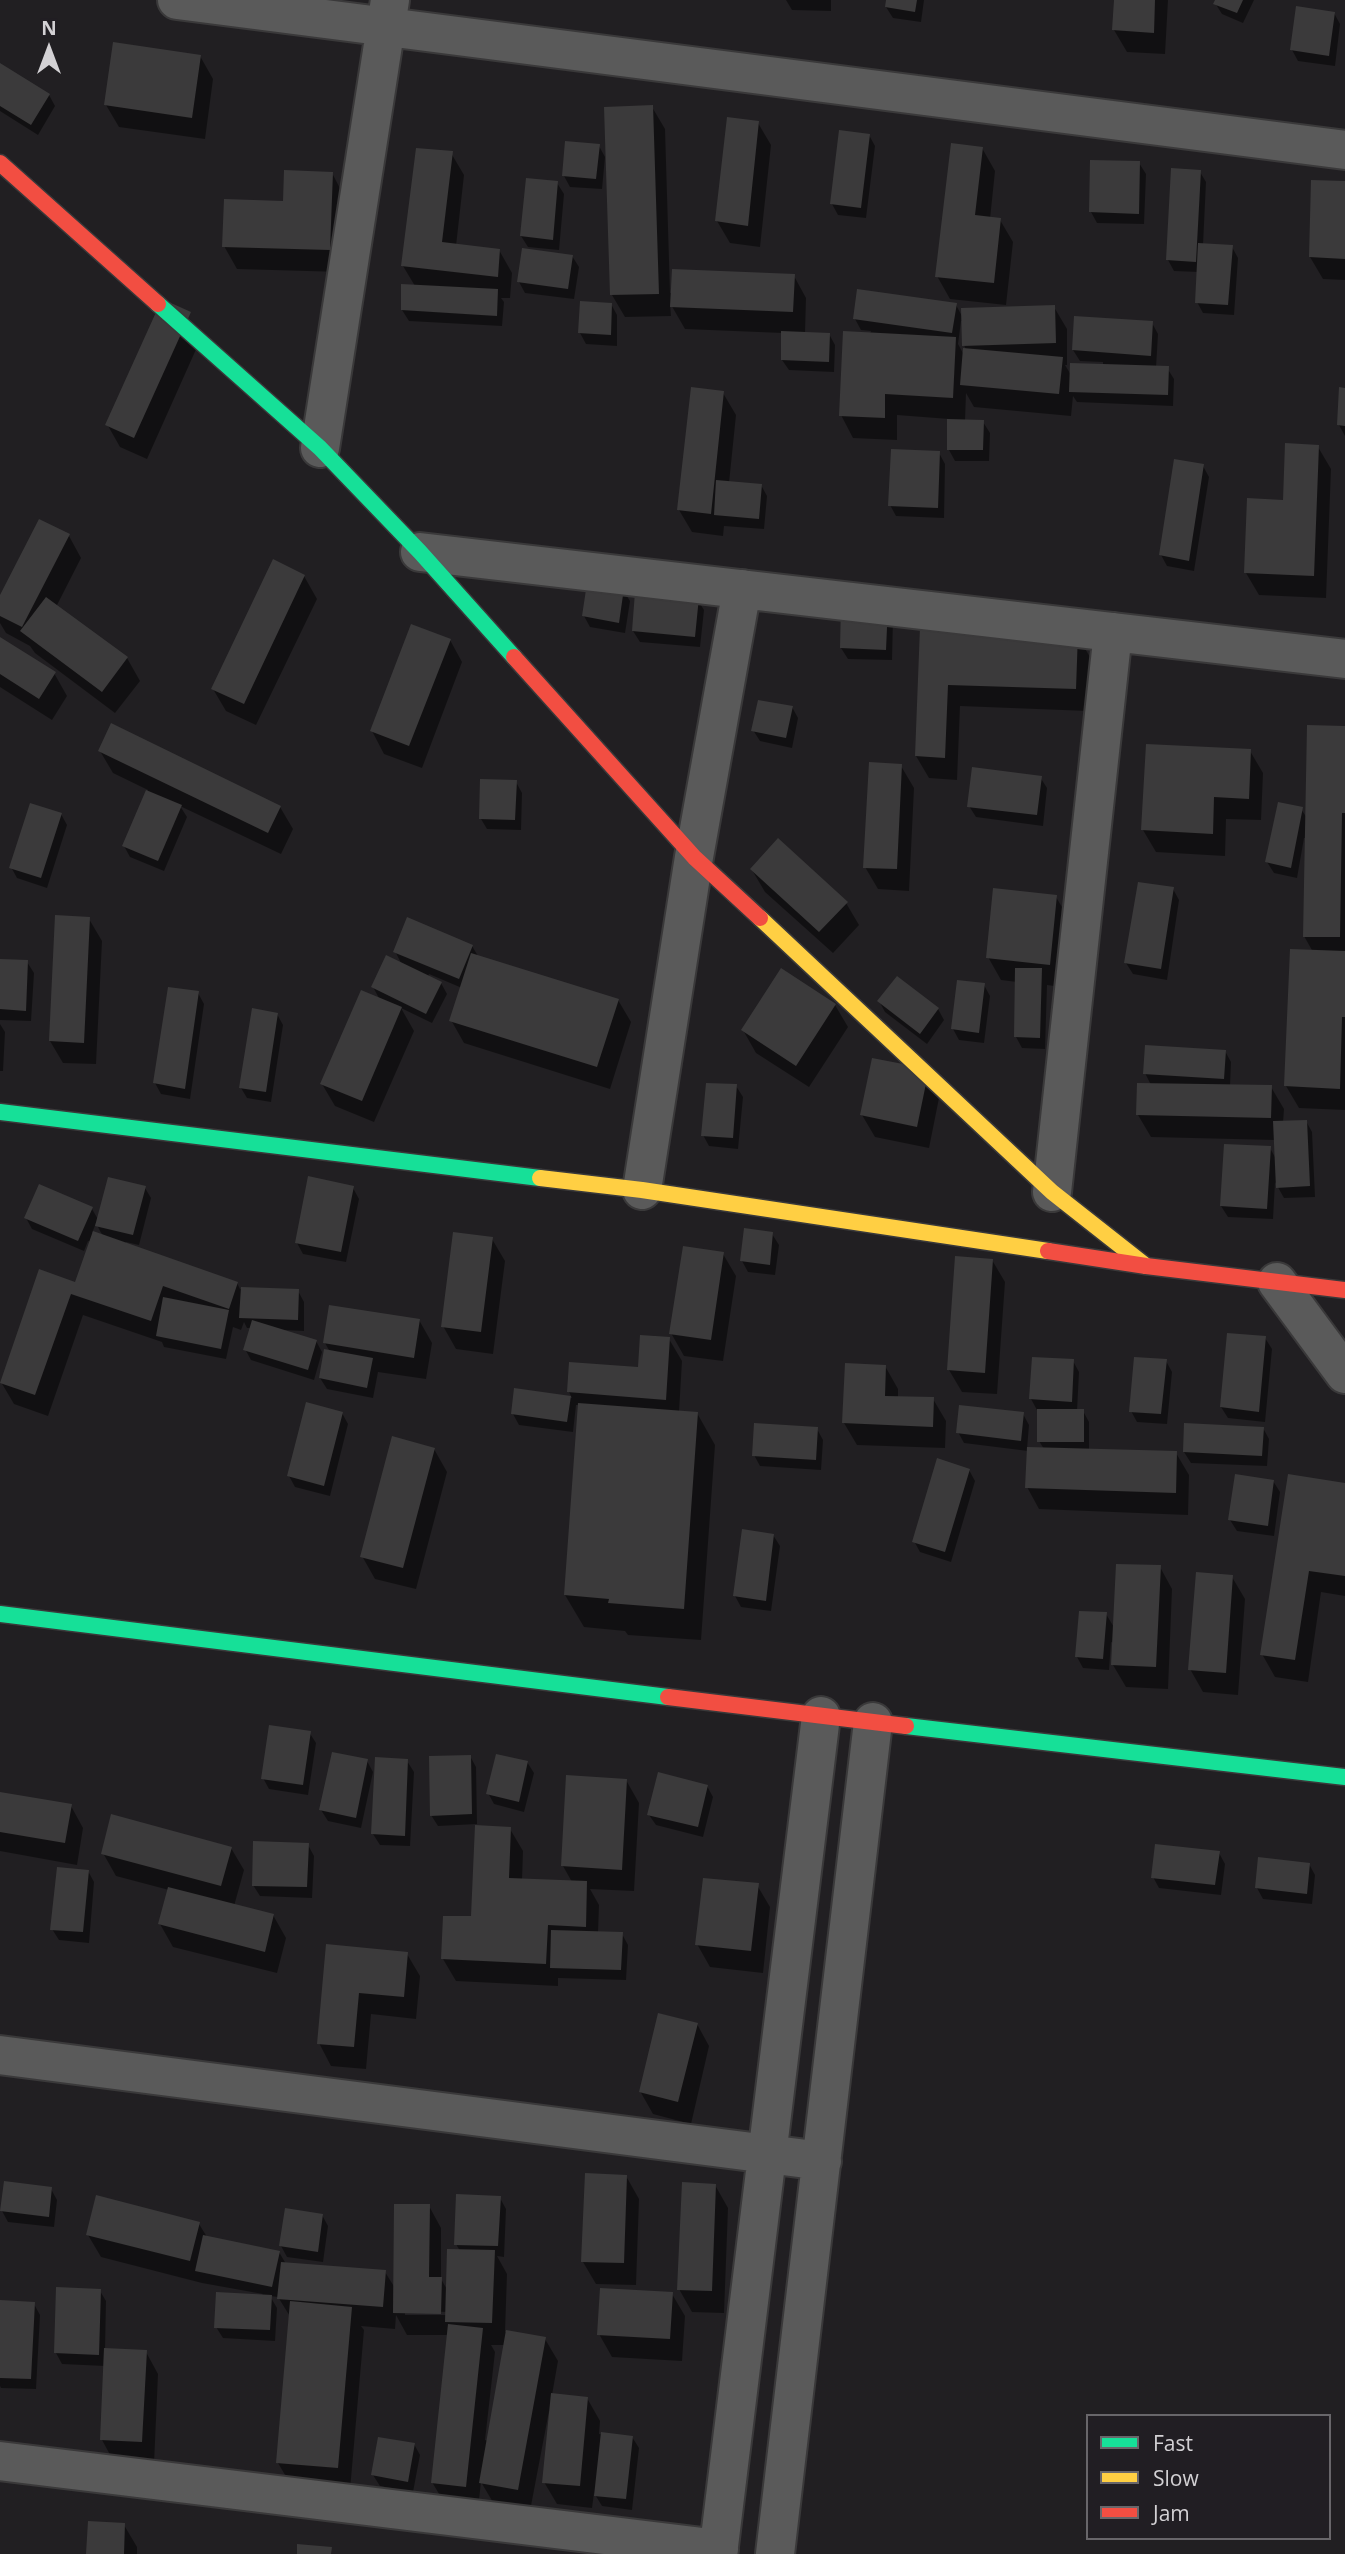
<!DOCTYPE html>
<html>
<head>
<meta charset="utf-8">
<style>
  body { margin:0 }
  #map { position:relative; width:1345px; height:2554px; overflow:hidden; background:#211f22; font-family:"Open Sans",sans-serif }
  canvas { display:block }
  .legend { position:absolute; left:1086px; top:2414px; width:245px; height:126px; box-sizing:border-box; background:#211e23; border:2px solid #68666a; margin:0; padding:9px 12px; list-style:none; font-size:21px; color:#d3d1d4 }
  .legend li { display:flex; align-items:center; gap:14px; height:35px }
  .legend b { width:35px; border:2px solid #68666a }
  .north { position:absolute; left:14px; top:14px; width:70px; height:70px; -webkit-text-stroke:5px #211e23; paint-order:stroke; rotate:0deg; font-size:19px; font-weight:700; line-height:28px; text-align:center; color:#d3d1d4 }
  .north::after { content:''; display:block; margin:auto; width:24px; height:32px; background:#d3d1d4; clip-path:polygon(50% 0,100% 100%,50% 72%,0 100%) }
</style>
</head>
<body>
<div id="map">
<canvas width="1345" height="2554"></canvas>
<ul class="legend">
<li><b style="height:9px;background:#16e098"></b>Fast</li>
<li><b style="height:9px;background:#ffcf43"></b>Slow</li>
<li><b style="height:9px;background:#f24e42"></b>Jam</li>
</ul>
<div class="north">N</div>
</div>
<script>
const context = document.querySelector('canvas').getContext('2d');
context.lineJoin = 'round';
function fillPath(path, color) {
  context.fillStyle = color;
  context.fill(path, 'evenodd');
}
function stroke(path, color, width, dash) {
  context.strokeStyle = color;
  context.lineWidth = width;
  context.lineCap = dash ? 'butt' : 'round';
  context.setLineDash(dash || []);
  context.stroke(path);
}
const shadow = new Path2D(`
  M786 0H831V11L792 10Z
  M887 0H924L921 22 893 18 886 7Z
  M1115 0H1168L1165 54 1127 52 1114 30Z
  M1217 0H1254L1243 23 1222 14 1215 3Z
  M1334 13 1340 24 1335 66 1298 61 1292 50Z
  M200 56 213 79 205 139 119 127 106 105Z
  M0 65 49 95 55 106 38 135 0 111Z
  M652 107 665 129 670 293 794 276 806 298 805 333 829 334 835 345 834 372 789 370 782 360 783 333 685 329 670 303 671 316 625 317 612 295Z
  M758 123 771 145 760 247 730 243 717 221Z
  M869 135 875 146 866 218 838 215 832 204Z
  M599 146 605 157 602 189 570 187 564 176Z
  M982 148 995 171 990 219 1000 220 1013 242 1006 305 950 299 937 276Z
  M451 153 464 175 456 246 499 250 512 273 510 298H501L504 302 502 326 409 321 402 310 415 286 403 266Z
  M1139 163 1146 174 1144 224 1097 223 1091 212Z
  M1200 172 1206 182 1203 245 1232 247 1238 258 1234 315 1203 313 1197 302 1199 272 1174 271 1168 260Z
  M332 173 344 196 342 272 237 269 224 246 285 203Z
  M557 183 564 194 559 250 528 247 521 236Z
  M1345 183V280L1323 279 1310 257Z
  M572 256 579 267 574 299 525 293 519 282Z
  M162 301 202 336 147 459 120 447 107 424Z
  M611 304 617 315V346L586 344 580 333Z
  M956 305 963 318 1054 307 1067 329V365H1065L1071 375 1103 366V362L1080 361 1073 350 1152 323 1158 334 1156 368H1167L1174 379 1173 406 1077 402 1073 396 1071 416 974 407 966 393 965 421 983 422 990 433 989 461H955L949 450V419L897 415V440L853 438 841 415 871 331 861 330 855 319ZM961 321H963L964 345 966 350 964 355 958 344Z
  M1345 389V436L1339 425Z
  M723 393 736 415 729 483 761 485 767 496 764 529 724 526 723 536 692 532 679 510Z
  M1318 447 1331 469 1326 598 1259 595 1246 573Z
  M939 453 945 464 944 518 896 516 890 505Z
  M1203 466 1209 477 1194 571 1167 566 1161 555Z
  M69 536 81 558 56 607 127 658 140 681 115 713 35 653 30 646 6 633 0 623V598Z
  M304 576 317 599 256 725 226 711 213 689Z
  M623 590 630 601 625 633 590 627 584 616Z
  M697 599 704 610 700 647 640 642 633 631Z
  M893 618 892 660 848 659 841 648Z
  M922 629 1077 635 1090 657 1088 711 960 706 957 780 929 778 916 756Z
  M0 639 54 673 67 696 52 720 0 687Z
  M450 640 462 662 422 768 384 754 372 731Z
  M792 707 798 718 792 748 760 741 753 730Z
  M1345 727V1110L1299 1108 1286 1086 1313 952 1304 936 1306 838H1304L1297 878 1274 873 1267 862 1301 809 1307 818Z
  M100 751 280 807 293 829 281 854 180 806 187 817 164 871 130 857 124 846 148 790 113 773Z
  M1250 751 1263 773 1261 820 1226 819 1225 856 1156 852 1143 830Z
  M901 766 914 788 909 891 878 889 865 867Z
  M1040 777 1047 788 1043 826 976 817 969 806Z
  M516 782 522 793 521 830 487 829 481 819Z
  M61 814 67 825 47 888 17 878 11 867Z
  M752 870 846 903 859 925 833 953 765 892Z
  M1173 889 1179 900 1167 980 1133 974 1126 963Z
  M1056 897 1069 919 1062 987 1047 985 1045 1049 1022 1048 1016 1037 1017 982 1001 980 988 957Z
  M89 919 102 941 96 1064 63 1063 50 1041Z
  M472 946 478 956 618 1000 631 1022 610 1089 464 1043 451 1020 462 988 429 974 428 977 441 983 447 994 432 1023 401 1008 414 1031 374 1122 335 1106 322 1084 380 1000 373 987 402 965 395 951Z
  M0 961 27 962 34 973 31 1021 0 1020Z
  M984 985 990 996 984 1043 959 1040 953 1029Z
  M198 993 204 1004 190 1099 161 1094 155 1083Z
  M879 1001 938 1009 944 1020 927 1044 885 1012Z
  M835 1005 848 1027 809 1087 756 1053 743 1030Z
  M277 1014 283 1025 271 1102 247 1098 241 1088Z
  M0 1024 5 1032 3 1071H0Z
  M1225 1051 1231 1062 1230 1086 1271 1087 1284 1109 1283 1123 1306 1121 1312 1132 1315 1197 1284 1198 1275 1182 1273 1219 1228 1217 1221 1206 1270 1148 1276 1159 1275 1140 1151 1137 1138 1115 1151 1085 1145 1073Z
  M874 1060 940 1093 929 1148 875 1137 862 1115Z
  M736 1086 743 1097 738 1149 709 1146 703 1135Z
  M145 1188 151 1198 139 1245 126 1242 125 1244 237 1283 240 1289 298 1291 304 1302V1331L283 1330 316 1341 322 1352 314 1380 251 1360 245 1349 251 1328H247L244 1322 241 1330 233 1327 226 1359 164 1347 162 1342 83 1315 48 1416 14 1404 1 1382 76 1284 91 1242 88 1241 84 1251 32 1229 26 1218 92 1209 99 1221ZM96 1223 100 1231 104 1237 92 1233Z
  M353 1188 359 1199 346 1262 303 1254 297 1243Z
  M772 1234 779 1245 775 1275 748 1272 742 1261Z
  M492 1239 505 1261 493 1354 456 1349 443 1326Z
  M723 1254 736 1276 723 1361 684 1356 671 1333Z
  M992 1260 1005 1282 997 1394 962 1392 949 1370Z
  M419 1320 432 1343 426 1379 378 1372 373 1398 327 1389 320 1378 330 1352 325 1343Z
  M1265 1338 1272 1349 1265 1422 1228 1418 1221 1407Z
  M669 1339 682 1361 679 1412 697 1413 715 1445 701 1640 628 1635 625 1631 584 1627 565 1595 579 1405H576L573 1432 519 1425 513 1414 516 1390 572 1398 569 1392 639 1369Z
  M1073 1361 1079 1372 1077 1411H1083L1089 1422V1450L1176 1453 1189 1475 1188 1515 1039 1509 1027 1487 1028 1451 964 1443 958 1432 1023 1414 1029 1425 1027 1449H1044L1039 1441 1037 1410 1031 1399Z
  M1166 1361 1172 1372 1167 1424 1137 1422 1131 1411Z
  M885 1366 898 1389V1398L933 1399 946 1421 945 1448 857 1445 844 1423Z
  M342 1413 348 1424 330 1496 295 1487 289 1476Z
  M1263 1428 1269 1439 1267 1466 1191 1463 1184 1452Z
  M817 1429 823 1440 821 1470 760 1466 754 1455Z
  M434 1449 447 1472 416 1589 375 1579 362 1556Z
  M969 1470 975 1481 951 1562 920 1552 914 1541Z
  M1273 1481 1280 1492 1274 1536 1237 1531 1230 1520Z
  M1345 1485V1596L1321 1592 1308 1682 1275 1677 1262 1654Z
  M773 1535 780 1546 771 1611 741 1607 735 1596Z
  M1160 1567 1172 1589 1168 1689 1126 1687 1113 1665 1114 1643 1111 1642 1109 1670 1083 1668 1077 1657 1106 1614 1115 1629Z
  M1232 1577 1245 1599 1238 1695 1203 1692 1190 1669Z
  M309 1732 316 1743 308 1795 269 1789 263 1778Z
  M470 1756 476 1767 477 1824 438 1826 431 1815Z
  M367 1761 373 1772 361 1828 328 1821 321 1810Z
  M407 1761 414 1772 410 1846 380 1845 373 1834Z
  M527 1762 534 1773 524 1812 494 1804 488 1793Z
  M626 1780 639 1803 634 1891 590 1889 599 1905 598 1933 622 1934 628 1945 626 1980 558 1978V1986L456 1981 443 1959 473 1918 510 1829 523 1851 522 1880 572 1882 563 1866Z
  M707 1786 713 1797 703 1837 656 1825 649 1815Z
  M0 1794 71 1806 83 1828 77 1865 0 1851Z
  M308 1845 314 1856 312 1898 260 1896 253 1885Z
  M231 1848 244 1870 234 1906 273 1915 286 1938 277 1973 173 1947 160 1924 169 1890 116 1876 103 1853Z
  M1219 1853 1225 1864 1221 1895 1159 1888 1153 1877Z
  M1309 1864 1315 1875 1312 1904 1263 1899 1257 1888Z
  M88 1871 94 1882 89 1943 59 1940 52 1929Z
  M757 1885 770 1907 763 1973 710 1967 697 1944Z
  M328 1946 407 1954 420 1976 416 2019 371 2014 366 2069 331 2066 319 2043Z
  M697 2024 709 2046 691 2124 653 2114 640 2091Z
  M626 2176 639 2199 636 2285 596 2284 583 2262Z
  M715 2185 728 2208 724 2313 692 2312 679 2289Z
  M51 2189 57 2200 54 2227 8 2222 2 2211Z
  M500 2198 506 2209 504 2257 497 2256 507 2274 505 2332 545 2339 558 2361 552 2395 587 2398 600 2421 599 2434 632 2437 639 2448 632 2510 602 2506 594 2493 592 2508 557 2504 544 2482 551 2412 549 2411 530 2511 494 2504 481 2482 478 2509 445 2504 432 2482 449 2335H407L396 2315 395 2329 361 2326 364 2330 350 2490 291 2485 278 2463 291 2318 278 2297 270 2296 277 2308 275 2341 223 2338 216 2327 263 2294 202 2283 101 2257 88 2235 199 2224 207 2237 279 2252 286 2264 385 2272 395 2288 429 2206 441 2228V2279L448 2291 460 2251 456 2244ZM405 2311 450 2312V2315H405ZM491 2345H505L488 2441 485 2440 495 2352Z
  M322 2215 328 2226 323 2262 287 2257 281 2246Z
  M100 2291 106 2301 105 2350 146 2352 158 2374 154 2464 114 2462 102 2440 105 2366 62 2364 56 2353Z
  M672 2294 685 2316 682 2361 612 2357 599 2334Z
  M0 2302 34 2304 40 2315 36 2389 1 2388 0 2386Z
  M414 2444 420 2455 413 2492 380 2486 373 2475Z
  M124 2525 137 2547V2554H88Z`);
const building = new Path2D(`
  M886 0H917L915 12 885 7Z
  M1114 0H1155L1154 33 1112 30Z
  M1215 0H1243L1237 13 1213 4Z
  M1296 6 1335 12 1329 56 1290 50Z
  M113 42 201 55 192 118 104 105Z
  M0 63 50 94 31 125 0 106Z
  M653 105 659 294 610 295 604 107Z
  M727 117 759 121 748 226 715 221Z
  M839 130 870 134 861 208 830 204Z
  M565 141 600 144 596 179 562 176Z
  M951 143 983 147 975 215 1001 218 994 283 935 277Z
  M416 148 453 151 442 242 500 249 498 277 401 266Z
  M1090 160 1140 161 1139 214 1089 212Z
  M1171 168 1201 170 1196 262 1166 260Z
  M284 170 333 172 330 250 222 247 224 199 283 201Z
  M526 178 558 181 553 240 520 236Z
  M1311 180 1345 181V259L1309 257Z
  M1198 243 1233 245 1228 305 1195 303Z
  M522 248 573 255 568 289 517 282Z
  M672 269 795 274 793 312 670 307Z
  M401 284 498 289 497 316 401 310Z
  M857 289 957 303 952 333 853 319Z
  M162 299 191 312 134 438 105 425Z
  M580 301 612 303 611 335 578 333Z
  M1055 305 1056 343 962 346 961 308Z
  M1074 316 1153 321 1151 356 1072 350Z
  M781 331 830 333 829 362 781 360Z
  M843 331 956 337 953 398 885 394V418L839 416Z
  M963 348 1063 357 1059 394 960 385Z
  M1070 363 1169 366 1168 395 1069 392Z
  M691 387 724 391 711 514 677 510Z
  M1339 387 1345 388V426L1337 425Z
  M947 419 984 420 983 450H947Z
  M1285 443 1319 445 1314 576 1244 573 1247 498 1283 500Z
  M891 449 940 451 938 508 888 506Z
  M1174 459 1204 464 1189 561 1159 555Z
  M716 480 762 484 759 519 714 515Z
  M39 519 70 534 22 627 0 616V595Z
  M273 559 305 575 244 704 211 689Z
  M587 583 624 588 619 623 582 616Z
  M635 592 699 597 695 637 632 631Z
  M46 597 128 657 102 692 20 631Z
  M841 604 888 605 886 650 840 648Z
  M411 624 451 639 409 746 370 731Z
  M920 627 1078 633 1076 689 948 685 945 758 915 756Z
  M0 637 56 672 39 699 0 674Z
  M758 700 793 706 786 738 751 731Z
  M111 723 281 806 268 833 98 751Z
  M1307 725 1345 726V813H1342L1340 937H1303Z
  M1146 744 1251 749 1249 799 1214 797 1213 834 1141 830Z
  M869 762 902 764 897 869 863 868Z
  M972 767 1042 776 1037 815 967 807Z
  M480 779 517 780 515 820 479 819Z
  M146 790 182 805 158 861 122 846Z
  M1278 802 1303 807 1291 868 1265 862Z
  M30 803 62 813 41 878 9 868Z
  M778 838 848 902 819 932 750 869Z
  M1138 882 1174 887 1161 969 1124 963Z
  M993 888 1057 895 1050 965 986 958Z
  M55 915 90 917 84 1043 49 1041Z
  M407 917 473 945 459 979 393 952Z
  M1290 949 1345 951V1017H1342L1340 1089 1284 1086Z
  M471 953 619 999 597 1067 449 1021Z
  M386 955 442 982 426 1014 371 987Z
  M0 959 28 960 26 1011 0 1009Z
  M781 968 836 1004 796 1066 741 1030Z
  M1015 968H1042L1040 1038 1014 1037Z
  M897 976 939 1008 920 1034 877 1001Z
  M957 980 985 983 979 1033 951 1029Z
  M168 987 199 991 185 1089 153 1083Z
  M361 990 402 1007 362 1101 320 1084Z
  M252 1008 278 1013 266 1092 239 1088Z
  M1145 1045 1226 1050 1224 1079 1143 1074Z
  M872 1058 929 1069 917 1127 860 1115Z
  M706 1083 737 1084 733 1138 701 1136Z
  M1137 1083 1272 1085 1271 1118 1136 1115Z
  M1307 1120 1310 1186 1276 1188 1273 1121Z
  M1224 1144 1271 1146 1267 1209 1220 1206Z
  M308 1176 354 1186 341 1252 295 1243Z
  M108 1177 146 1186 133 1235 95 1226Z
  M39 1184 93 1207 78 1241 24 1218Z
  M744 1228 773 1232 770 1265 740 1261Z
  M93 1231 238 1282 229 1309 163 1286 151 1321 71 1294 35 1395 0 1383 39 1269 75 1282Z
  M453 1232 493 1237 481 1332 441 1327Z
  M683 1246 724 1252 711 1340 669 1334Z
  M955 1256 993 1259 985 1373 947 1370Z
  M241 1287 299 1289 298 1320 239 1318Z
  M163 1297 229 1310 221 1349 156 1336Z
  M329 1305 420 1319 414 1358 323 1343Z
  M252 1320 317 1340 308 1370 243 1350Z
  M1227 1333 1266 1336 1259 1412 1220 1407Z
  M640 1335 670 1337 666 1400 567 1392 569 1362 638 1367Z
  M324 1349 373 1358 367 1388 319 1378Z
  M1032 1357 1074 1359 1072 1402 1029 1399Z
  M1134 1357 1167 1359 1161 1414 1129 1412Z
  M845 1363 886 1365 885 1396 934 1397 933 1427 842 1423Z
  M514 1388 571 1396 567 1422 511 1414Z
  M306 1402 343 1412 324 1486 287 1476Z
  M578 1403 698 1412 684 1609 608 1603 609 1599 564 1595Z
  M959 1405 1024 1412 1021 1441 956 1433Z
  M1037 1409H1084V1442H1037Z
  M754 1423 818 1427 816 1460 752 1456Z
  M1184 1423 1264 1427 1262 1456 1183 1452Z
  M392 1436 435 1448 403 1568 360 1557Z
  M1027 1447 1177 1451 1176 1493 1025 1488Z
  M937 1458 970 1469 945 1552 912 1542Z
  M1235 1474 1274 1480 1268 1526 1228 1520Z
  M1288 1474 1345 1483V1576L1309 1571 1295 1660 1260 1655Z
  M742 1529 774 1534 766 1601 733 1596Z
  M1116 1564 1161 1565 1156 1667 1111 1665Z
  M1196 1572 1233 1575 1226 1673 1188 1670Z
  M1079 1611 1107 1612 1103 1659 1075 1657Z
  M269 1725 311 1731 303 1785 261 1779Z
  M332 1752 368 1759 356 1818 319 1810Z
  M496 1754 528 1761 519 1802 486 1794Z
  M471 1755 472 1814 430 1816 429 1756Z
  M375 1757 408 1759 405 1836 371 1834Z
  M658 1772 708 1785 698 1827 647 1815Z
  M566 1775 627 1779 622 1870 561 1866Z
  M0 1792 72 1804 65 1843 0 1832Z
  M111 1814 232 1847 221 1886 101 1854Z
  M475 1825 511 1827 509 1878 587 1881 586 1927 548 1925 546 1964 441 1959 443 1916H471Z
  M253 1841 309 1843 307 1887 252 1886Z
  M1155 1844 1220 1851 1215 1885 1151 1878Z
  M1258 1857 1310 1863 1307 1894 1255 1888Z
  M57 1867 89 1870 83 1932 50 1930Z
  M703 1878 759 1883 751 1951 695 1945Z
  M168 1887 274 1914 265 1952 158 1924Z
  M551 1930 623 1932 621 1970 550 1968Z
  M326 1944 408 1952 404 1997 359 1993 354 2047 317 2044Z
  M658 2013 698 2023 678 2102 639 2092Z
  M585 2173 627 2175 624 2263 581 2262Z
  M4 2181 52 2187 49 2217 0 2211Z
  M682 2182 716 2184 712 2291 677 2290Z
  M456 2194 501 2196 498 2246 454 2245Z
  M96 2195 200 2222 190 2261 86 2235Z
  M394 2204H430L429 2277H442L441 2314 393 2313Z
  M285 2208 323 2214 318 2252 279 2246Z
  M203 2235 280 2251 272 2287 195 2271Z
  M447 2249 495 2250 492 2323 445 2322Z
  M281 2262 386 2270 383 2307 277 2299Z
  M56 2287 101 2289 99 2355 54 2353Z
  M600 2288 673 2292 670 2339 597 2335Z
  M216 2292 272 2295 270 2330 214 2328Z
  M0 2300 35 2302 31 2379 0 2378Z
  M290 2301 352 2307 338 2468 276 2463Z
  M448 2324 483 2328 466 2487 431 2483Z
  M506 2330 546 2337 518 2490 479 2483Z
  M104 2348 147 2350 142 2442 100 2440Z
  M551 2393 588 2397 580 2486 542 2483Z
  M601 2432 633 2436 626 2499 594 2496Z
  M378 2437 415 2443 408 2482 371 2475Z
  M88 2521 125 2523 124 2554H86Z
  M297 2544 332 2547 331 2554H297Z`);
const street = new Path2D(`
  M177 0 1345 150
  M320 448 390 0
  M420 552 1345 659
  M642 1190 694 857 742 589
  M1052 1192 1113 632
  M1277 1282 1345 1374
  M0 2055 822 2161
  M0 2461 719 2549
  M718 2554 821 1716
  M775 2554 873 1722`);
const fast = new Path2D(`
  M158 304 320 448 420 552 514 657
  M0 1112 540 1178
  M0 1614 668 1697
  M906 1726 1345 1777`);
const slow = new Path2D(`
  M760 918 1052 1192 1146 1266
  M540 1178 642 1190 1048 1251`);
const jam = new Path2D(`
  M0 163 158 304
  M514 657 694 857 760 918
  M1048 1251 1146 1266 1345 1290
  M668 1697 906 1726`);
fillPath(shadow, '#0007');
fillPath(building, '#3b3a3b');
stroke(street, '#3a393a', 42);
stroke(fast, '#3a393a', 19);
stroke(slow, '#3a393a', 19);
stroke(jam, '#3a393a', 19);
stroke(street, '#5a5a5a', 38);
stroke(fast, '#16e098', 16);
stroke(slow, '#ffcf43', 16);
stroke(jam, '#f24e42', 16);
</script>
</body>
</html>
